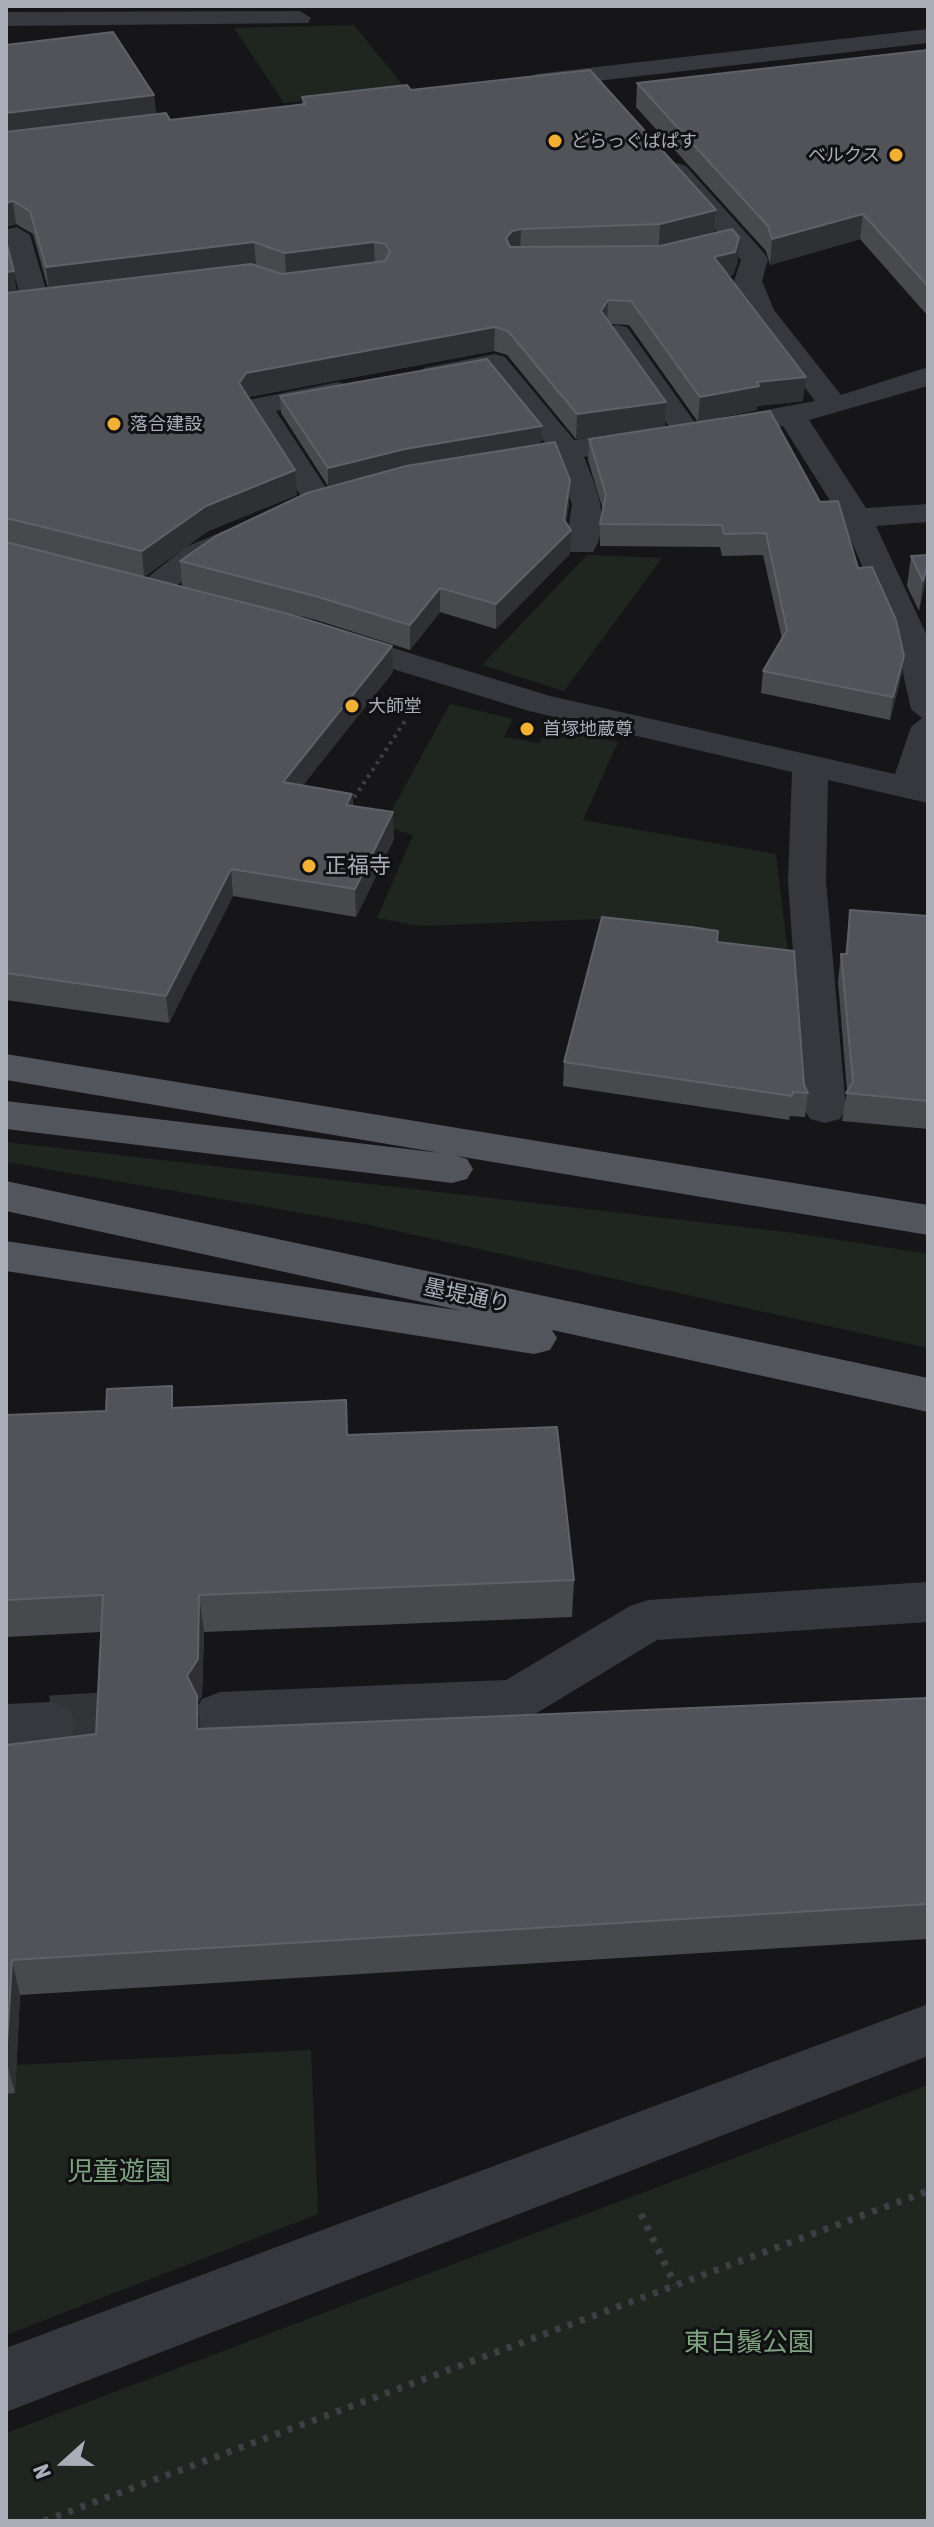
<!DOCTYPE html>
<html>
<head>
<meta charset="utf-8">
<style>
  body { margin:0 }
  #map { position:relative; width:934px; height:2527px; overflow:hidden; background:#161618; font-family:"Asap Condensed",sans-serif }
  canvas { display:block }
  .frame { position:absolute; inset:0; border:8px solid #a8adb8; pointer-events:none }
  .north { position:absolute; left:24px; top:2423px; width:80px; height:80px; -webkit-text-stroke:6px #111113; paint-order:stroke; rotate:249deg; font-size:22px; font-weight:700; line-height:32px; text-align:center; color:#a8adb8 }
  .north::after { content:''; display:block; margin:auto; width:28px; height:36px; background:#a8adb8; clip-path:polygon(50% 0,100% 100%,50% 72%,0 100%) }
</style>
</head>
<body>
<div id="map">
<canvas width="934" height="2527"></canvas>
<div class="frame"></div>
<div class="north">N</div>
</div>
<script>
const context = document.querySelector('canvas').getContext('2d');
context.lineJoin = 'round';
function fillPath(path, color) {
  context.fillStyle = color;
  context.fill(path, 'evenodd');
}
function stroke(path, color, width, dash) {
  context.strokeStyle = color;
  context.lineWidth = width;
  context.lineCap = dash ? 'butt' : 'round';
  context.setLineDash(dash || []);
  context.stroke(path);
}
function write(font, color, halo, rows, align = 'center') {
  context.font = font + ' "Asap Condensed","Noto Sans JP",sans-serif';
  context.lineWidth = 6;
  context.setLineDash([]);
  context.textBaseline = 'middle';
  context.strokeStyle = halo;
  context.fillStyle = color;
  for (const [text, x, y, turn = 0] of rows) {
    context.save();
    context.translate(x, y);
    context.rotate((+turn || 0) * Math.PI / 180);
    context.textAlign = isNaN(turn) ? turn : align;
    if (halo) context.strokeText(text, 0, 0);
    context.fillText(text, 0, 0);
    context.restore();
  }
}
const green = new Path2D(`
  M354 25 405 88 284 103 234 28Z
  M587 555 662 558 564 691 482 665Z
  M450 704 513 719 504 737 539 743 549 729 618 742 583 820 776 854 789 962 636 922 598 919 419 926 377 918 413 835 383 826Z
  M6 1142 795 1233 928 1254V1348L365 1224 6 1162Z
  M311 2050 318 2214 6 2335V2094L15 2093 16 2065Z
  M928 2085V2521H6V2433Z`);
const minorTunnel = new Path2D(`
  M51 1724 157 1718`);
const pathFar1 = new Path2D(`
  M350 804 407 718`);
const path = new Path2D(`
  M641 2214 675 2285
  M44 2521 928 2191`);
const minor = new Path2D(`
  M300 11 311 18 308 23 6 26V12Z
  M928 29V43L536 88 524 81 536 74Z
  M677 163 686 166 764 253 768 259 762 281 774 310 841 395 928 367V386L809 420 866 508 928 504V522L876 526 928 638V803L828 780 826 881 846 1109 840 1119 825 1123 810 1119 804 1109 788 881 792 772 529 711 322 647 317 640 322 633 334 630 550 696 895 774 911 727 922 718 911 709 896 642 841 518 783 426 718 437 708 434 703 428 708 422 718 419 815 401 747 312 734 281 741 260 664 171Z
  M17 227 30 235 50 303 46 309H26L22 303 6 243 8 229Z
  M617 325 627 327 698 427 703 433 698 439H678L603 333 607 327Z
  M495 354 505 357 574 440 650 429 661 432 665 438 661 444 650 447 584 457C595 485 613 522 593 552H571L566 545 572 504 555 461 500 469 489 466 485 460 489 454 546 444 488 373 434 383 424 380 420 374 424 368Z
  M338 382 348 385 352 391 348 397 276 411 334 500 330 507H308L243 406 248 400Z
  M231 528 242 530 247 537 242 544 208 561 160 599 149 602 138 599 133 592 138 585 186 547Z
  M928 1582V1622L657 1640 532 1716 514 1722 220 1736 202 1729 194 1714 202 1699 220 1692 506 1680 630 1606 648 1600Z
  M51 1702 69 1709 77 1724 69 1739 51 1746 6 1748V1704Z
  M928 2004V2056L6 2412V2348Z`);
const major = new Path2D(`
  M6 1054 928 1205V1235L457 1156 467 1159 473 1169 467 1179 452 1183 6 1129V1101L441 1153 6 1080Z
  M6 1181 928 1378V1412L552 1330 557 1338 550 1350 534 1354 6 1271V1241L463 1311 6 1211Z`);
const wall = new Path2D(`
  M6 45 154 95 156 115 170 120 302 104V97L411 90 716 210 714 233 738 261 733 275 729 276 803 401 757 406V410L698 422 629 325 611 324 666 402 665 427 576 439 507 355 494 351 248 397 297 495 208 531 144 577 6 542V241L17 292 48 288 33 234 16 224 6 227Z
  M928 50V316L860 239 770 265 766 251 636 107 637 83Z
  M280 396 542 426 541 443 425 463 569 504 566 524 570 554 496 629 440 612 410 650 316 620 182 586 180 561 400 467 328 486 281 413Z
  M589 439 820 502 858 568 904 656 901 678 890 720 761 693 763 671 782 639 763 555 722 556 720 547 600 546V524L603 510 588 460Z
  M6 542 393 672 303 785 352 794 353 806 394 839 356 917 233 896 169 1023 6 1000Z
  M911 556 925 584 919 611 907 586Z
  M850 910 928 916V1129L842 1121 847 1091 838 981 841 954H845Z
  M717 942 808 1093 805 1117 790 1116 789 1120 563 1086 564 1062Z
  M175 1408 347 1435 574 1580 572 1617 204 1632 202 1696 198 1702 202 1729 928 1698V1939L20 1995 15 2093 6 2094V1745L96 1734 101 1632 6 1637V1415Z`);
const shadedWall = new Path2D(`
  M154 95 156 117 6 135V113Z
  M13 201 16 224 6 227V203Z
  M716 210 714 233 659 247 660 224Z
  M863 214 860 239 770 265 772 239Z
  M521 229 520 252 511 254 506 238 512 231Z
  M739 237 738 261 733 275 713 281 714 257Z
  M254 242 256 265 49 291 46 267Z
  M374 242 375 265 286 276 285 253Z
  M14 271 17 294 6 297V272Z
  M608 300 607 324 601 311Z
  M495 327 494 351 247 397 239 383 246 373Z
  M806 377 803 401 757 406V410L698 422 700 397 757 382Z
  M666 402 665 427 576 439 577 414Z
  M542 426 541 443 406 466 328 486V468L405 449Z
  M295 470 297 495 208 531 144 577 142 551 206 506Z
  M570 480 569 504 564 537 571 530 570 554 496 629V604L564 520Z
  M928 561 925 584 919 611 923 581Z
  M440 588V612L410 650V625Z
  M392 646 393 672 284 809 283 782Z
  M904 656 901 678 890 720 893 697Z
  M352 794 353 820 346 805Z
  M393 812 394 839 356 917 355 889Z
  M231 869 233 896 169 1023 166 996Z
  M199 1595 204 1632 202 1696 198 1702 202 1732 197 1729 187 1676Z
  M12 1960 20 1995 15 2093 6 2060Z`);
const building = new Path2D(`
  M113 32 154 95 6 113V45Z
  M928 50V286L863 214 772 239 768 226 637 83Z
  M590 70 716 210 660 224 521 229 512 231 506 238 510 247 660 246 732 229 739 237 735 252 714 257 806 377 757 382 759 386 700 397 631 301 608 300 601 311 666 402 577 414 508 331 495 327 246 373 239 383 295 470 206 506 142 551 6 518V293L251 264 282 274 385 261 390 251 385 244 374 242 285 253 254 242 46 267 30 211 13 201 6 203V132L166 113 170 120 306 104 302 97 407 85 411 90Z
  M6 241 14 271 6 272Z
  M487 359 542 426 405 449 328 468 280 396Z
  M770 411 820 502 838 501 858 568 872 567 896 620 904 656 893 697 763 671 787 630 766 533 724 534 722 525 600 524 606 495 589 439Z
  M555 442 570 480 564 520 571 530 496 604 440 588 410 625 315 596 180 561 216 536 307 493 406 466Z
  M6 542 289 614 392 646 283 782 352 794 346 805 393 812 355 889 231 869 166 996 6 973Z
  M928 555V561L923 581 911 556Z
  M850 910 928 916V1101L846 1093 853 1082 841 954H847Z
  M602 917 691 927 718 931 717 942 794 951 804 1085 808 1093 793 1092 792 1096 564 1062Z
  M172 1386V1408L346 1400 347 1435 557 1427 574 1580 199 1595 198 1659 187 1676 197 1696V1729L928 1698V1904L12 1960 6 2060V1745L96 1734 103 1595 6 1600V1415L106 1411 107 1389Z`);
const markers = [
  [555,141,8,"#f2b134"],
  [896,155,8,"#f2b134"],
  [114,424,8,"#f2b134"],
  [352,706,8,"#f2b134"],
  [527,729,8,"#f2b134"],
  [309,866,8,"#f2b134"]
];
const farPoinames = [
  ["どらっぐぱぱす",571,141],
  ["ベルクス",880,155,"right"],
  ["落合建設",130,424],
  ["大師堂",368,706],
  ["首塚地蔵尊",543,729]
];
const poiNames = [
  ["正福寺",325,866]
];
const streetNames = [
  ["墨堤通り",467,1296,12]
];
const nearParknames = [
  ["児童遊園",119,2172],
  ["東白鬚公園",749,2343]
];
fillPath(green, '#1e261f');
stroke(minorTunnel, '#333438', 57, [57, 29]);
stroke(pathFar1, '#3d3f44', 4, [3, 5]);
stroke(path, '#3d3f44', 7, [5, 8]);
fillPath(minor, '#37383d');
fillPath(major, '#53555c');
fillPath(wall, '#47494d');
fillPath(shadedWall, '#2f3033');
fillPath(building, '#525359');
stroke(building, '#5f6168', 2);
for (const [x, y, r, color] of markers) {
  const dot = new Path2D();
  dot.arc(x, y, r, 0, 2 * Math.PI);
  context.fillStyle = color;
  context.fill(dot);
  stroke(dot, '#111113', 3);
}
write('18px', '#a8adb8', '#111113', farPoinames, 'left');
write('22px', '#a8adb8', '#111113', poiNames, 'left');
write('22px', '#a8adb8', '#111113', streetNames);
write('26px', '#7fa381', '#111113', nearParknames);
</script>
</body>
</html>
